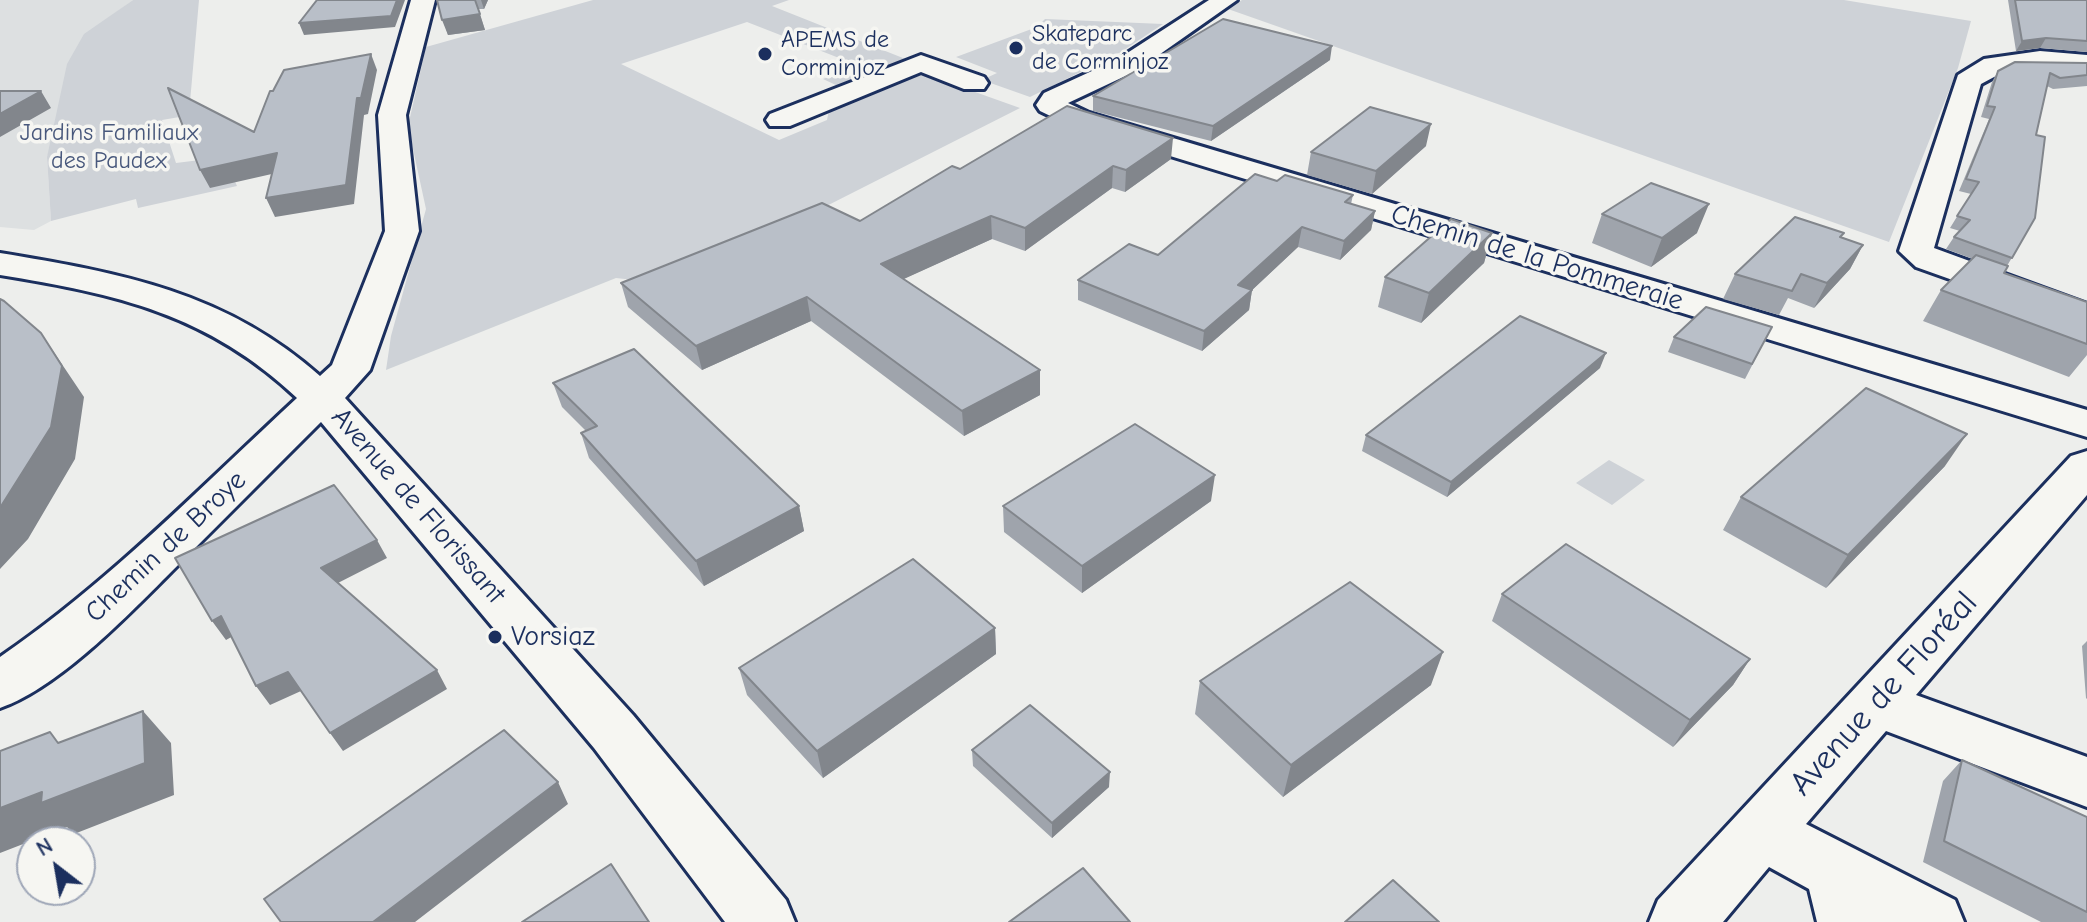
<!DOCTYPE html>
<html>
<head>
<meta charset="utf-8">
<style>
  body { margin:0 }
  #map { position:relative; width:2087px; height:922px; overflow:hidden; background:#edeeec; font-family:"Comic Neue",sans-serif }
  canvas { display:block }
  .north { position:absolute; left:16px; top:826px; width:80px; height:80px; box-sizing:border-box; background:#f6f6f2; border:2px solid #9ea6b7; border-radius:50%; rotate:329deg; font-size:22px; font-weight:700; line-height:32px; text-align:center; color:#1b2f5e }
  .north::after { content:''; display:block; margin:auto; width:28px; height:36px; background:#1b2f5e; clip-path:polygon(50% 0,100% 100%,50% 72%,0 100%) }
</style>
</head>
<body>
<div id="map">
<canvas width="2087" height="922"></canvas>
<div class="north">N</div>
</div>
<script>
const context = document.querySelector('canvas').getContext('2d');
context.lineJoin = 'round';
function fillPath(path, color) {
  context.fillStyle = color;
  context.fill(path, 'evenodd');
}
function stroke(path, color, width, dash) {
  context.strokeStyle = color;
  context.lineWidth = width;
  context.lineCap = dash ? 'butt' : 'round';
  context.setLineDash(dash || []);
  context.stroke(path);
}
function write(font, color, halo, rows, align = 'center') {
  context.font = font + ' "Comic Neue",sans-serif';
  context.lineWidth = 7;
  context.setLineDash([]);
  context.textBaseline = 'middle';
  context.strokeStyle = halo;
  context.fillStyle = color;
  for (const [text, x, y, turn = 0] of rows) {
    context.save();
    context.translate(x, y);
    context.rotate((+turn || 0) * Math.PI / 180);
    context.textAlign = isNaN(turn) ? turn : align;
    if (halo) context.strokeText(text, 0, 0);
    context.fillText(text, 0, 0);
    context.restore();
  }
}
const built = new Path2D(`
  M0 0H133L114 14 47 157 51 221 34 230 0 227Z`);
const green = new Path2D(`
  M133 0H199L190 102 203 113 162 120 176 163 224 157 237 186 138 208 136 199 51 221 47 157 67 64 84 34Z
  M593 0H789L772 6 908 60 905 65 838 86 823 79 857 65 747 22 621 64 779 140 827 120 829 110 919 72 1020 108 783 228 643 281 616 278 386 370 391 336 426 209 408 126 426 47Z
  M1242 0H1844L1971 21 1958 68 1889 242 1228 9Z
  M1045 19 1163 24 1121 52 1030 97 982 80 997 73 956 57 1037 27Z
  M1609 460 1645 480 1612 505 1576 483Z`);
const minor = new Path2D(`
  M411 0H435L406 115 419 231 370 370 345 398 633 715 786 900 795 922H725L594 748 321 422C274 469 228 515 181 562 135 608 61 687 0 708V657C108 583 201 487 297 398 208 314 117 294 0 275V253C121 273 226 292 320 376L332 365 385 231 378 115Z
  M1209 0H1237L1136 71 1068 103 1089 113 2087 410V437L1069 125 1040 111 1036 105 1044 93 1118 59Z
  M2040 51 2087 55V71L2009 69 1981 84 1934 248 2087 304V328L1916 267 1899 251 1958 75 1984 59Z
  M921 55 984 77 988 83 984 89H964L921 72 790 126H770L766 120 770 114Z
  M2087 451V495L1916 695 2087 757V807L1886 731 1806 824 1955 900 1964 922H1817L1809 889 1769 867 1723 922H1649L1658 900 2071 456Z`);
const wall = new Path2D(`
  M437 0H488L484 9H478L485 30 448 35Z
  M2008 0H2087V52L2040 48 2016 51Z
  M1330 60 1211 141 1093 111V96Z
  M2087 63V86L2053 89 2047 86 2036 135 2035 218 2007 266 2004 273 2087 302V355L2069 377 1923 321 1941 290 1973 259 1946 249 1954 237 1960 231 1950 228 1971 194 1959 191 1989 119 1981 117 1992 82 1998 71Z
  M1426 146 1372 194 1307 175 1311 152Z
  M1171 159 1125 192 1112 188 1025 251 992 239 903 279 1040 395 964 436 811 321 702 370 628 307 621 283 860 221 960 169Z
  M1277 181 1353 195 1351 204 1375 211 1371 230 1340 260 1298 247 1252 290 1249 310 1202 351 1078 300V280L1158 255Z
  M1602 214 1697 233 1651 267 1592 243Z
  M1492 233 1484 263 1421 323 1378 307 1385 277Z
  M1842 237 1863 245 1850 269 1814 308 1788 298 1779 315 1723 299 1735 274Z
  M1772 327 1745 379 1668 352 1674 337Z
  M1600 368 1447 497 1362 451 1366 435Z
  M553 383 799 506 804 531 704 586 589 458 581 433 586 431 562 407Z
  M1945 466 1826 588 1723 530 1741 497Z
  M1211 501 1082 593 1004 532 1003 506Z
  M1502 594 1750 659 1733 685 1673 747 1492 621Z
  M995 628 996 654 823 778 747 695 739 668Z
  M2087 641V699L2086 698 2082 646Z
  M1200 681 1431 685 1283 797 1195 714Z
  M972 750 1109 787 1052 838 973 766Z
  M1962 760 2087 817V922H2041L1923 862 1943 781Z`);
const shadedWall = new Path2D(`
  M397 0H405L395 27 304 35 299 23Z
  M481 0H488L484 9Z
  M480 14 485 30 448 35 442 20Z
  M2046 38 2040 48 2016 51 2022 41Z
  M1332 46 1330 60 1211 141 1213 126Z
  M371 54 377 70 368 114 364 115 354 204 275 217 266 198 357 98Z
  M41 91 51 108 0 137V114Z
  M1431 124 1426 146 1372 194 1376 171Z
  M1173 138 1171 159 1125 192 1126 170Z
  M277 153 285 171 210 188 200 170Z
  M1113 166 1112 188 1025 251V228Z
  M1709 204 1697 233 1651 267 1662 238Z
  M1375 211 1371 230 1340 260 1344 241Z
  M991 216 992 239 884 288 881 264Z
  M1302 227 1298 247 1249 293 1252 290 1249 310 1202 351 1204 331 1238 285Z
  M1492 233 1484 263 1421 323 1429 293Z
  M1863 245 1850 269 1814 308 1827 283Z
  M807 297 811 321 702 370 696 346Z
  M41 333 84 397 75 459 28 539 0 569V508Z
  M1606 353 1600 368 1447 497 1451 482Z
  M1040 370V395L964 436 962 411Z
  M1967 434 1945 466 1826 588 1848 555Z
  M1215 475 1211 501 1082 593V566Z
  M799 506 804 531 704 586 696 561Z
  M377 540 387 558 332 586 321 568Z
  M221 616 235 635 226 640 212 621Z
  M995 628 996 654 823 778 817 751Z
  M1443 652 1431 685 1283 797 1291 765Z
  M1750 659 1733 685 1673 747 1690 720Z
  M437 670 447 689 343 751 330 733Z
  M288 672 301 691 270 705 256 686Z
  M143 711 171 743 174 795 74 834 67 827 0 853V808L42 792Z
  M1110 772 1109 787 1052 838V823Z
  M558 782 568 804 415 922H373Z`);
const building = new Path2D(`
  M317 0H397L391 16 299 23Z
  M437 0H475L480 14 442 20Z
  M2015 0H2087V41L2046 38 2022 41Z
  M1223 19 1332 46 1213 126 1093 96Z
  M371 54 361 98H357L346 185 266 198 277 153 200 170 168 88 254 132 270 91H273L284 70Z
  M2015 62 2087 63V75L2060 78 2050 73 2036 135 2045 137 2035 218 2012 258 1954 237 1970 220 1957 216 1979 182 1966 179 1995 107 1987 106 1998 71Z
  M0 91H41L0 114Z
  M1067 106 1173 138 1126 170 1113 166 1025 228 991 216 881 264 1040 370 962 411 807 297 696 346 621 283 822 203 860 221 952 166 960 169Z
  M1370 107 1431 124 1376 171 1311 152Z
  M1255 174 1277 181 1285 175 1353 195 1345 202 1375 211 1344 241 1302 227 1238 285 1252 290 1204 331 1078 280 1129 244 1158 255Z
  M1651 183 1709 204 1662 238 1602 214Z
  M1795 217 1844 233 1840 237 1863 245 1827 283 1801 274 1792 291 1735 274Z
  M1451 219 1492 233 1429 293 1385 277Z
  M1976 255 2008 266 2004 273 2087 302V344L1941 290Z
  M0 299 4 301 41 333 62 366 51 427 0 508Z
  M1706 307 1772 327 1752 364 1674 337Z
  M1520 316 1606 353 1451 482 1366 435Z
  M634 349 799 506 696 561 581 433 597 426 553 383Z
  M1866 388 1967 434 1848 555 1741 497Z
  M1135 424 1215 475 1082 566 1003 506Z
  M334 485 377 540 321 568 437 670 330 733 288 672 256 686 221 616 212 621 175 558Z
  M1566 544 1750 659 1690 720 1502 594Z
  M913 559 995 628 817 751 739 668Z
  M1350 582 1443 652 1291 765 1200 681Z
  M1030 705 1110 772 1052 823 972 750Z
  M143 711 145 763 41 803 42 792 0 808V751L50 732 58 743Z
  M504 730 558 782 373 922H281L264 899Z
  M1962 760 2087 817V912L1944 841Z
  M611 864 649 922H522Z
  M1083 868 1130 922H1009Z
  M1393 880 1439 922H1345Z`);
const markers = [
  [1016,48,8,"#1b2f5e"],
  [765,54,8,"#1b2f5e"],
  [495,637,8,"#1b2f5e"]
];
const farPoinames = [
  ["Skateparc",1032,34],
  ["de Corminjoz",1032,62],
  ["APEMS de",781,40],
  ["Corminjoz",781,68]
];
const farParknames = [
  ["Jardins Familiaux",109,133],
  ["des Paudex",109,161]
];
const streetNames = [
  ["Chemin de la Pommeraie",1537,258,17],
  ["Avenue de Florissant",418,506,49],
  ["Chemin de Broye",166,547,-43]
];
const poiNames = [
  ["Vorsiaz",511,637]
];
const nearStreetnames = [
  ["Avenue de Floréal",1884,694,-48]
];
fillPath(built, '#dde0e1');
fillPath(green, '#ced2d7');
stroke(minor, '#1b2f5e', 6);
fillPath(minor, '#f6f6f2');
fillPath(wall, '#9fa4ac');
fillPath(shadedWall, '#82868c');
fillPath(building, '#b9bfc8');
stroke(building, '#82868c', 2);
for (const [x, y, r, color] of markers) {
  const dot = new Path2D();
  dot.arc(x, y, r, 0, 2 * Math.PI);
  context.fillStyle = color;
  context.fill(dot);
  stroke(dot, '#f6f6f2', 3);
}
write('24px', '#1b2f5e', '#f6f6f2', farPoinames, 'left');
write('24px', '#48587c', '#f6f6f2', farParknames);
write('28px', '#1b2f5e', '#f6f6f2', streetNames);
write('28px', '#1b2f5e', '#f6f6f2', poiNames, 'left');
write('34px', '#1b2f5e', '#f6f6f2', nearStreetnames);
</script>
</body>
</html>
